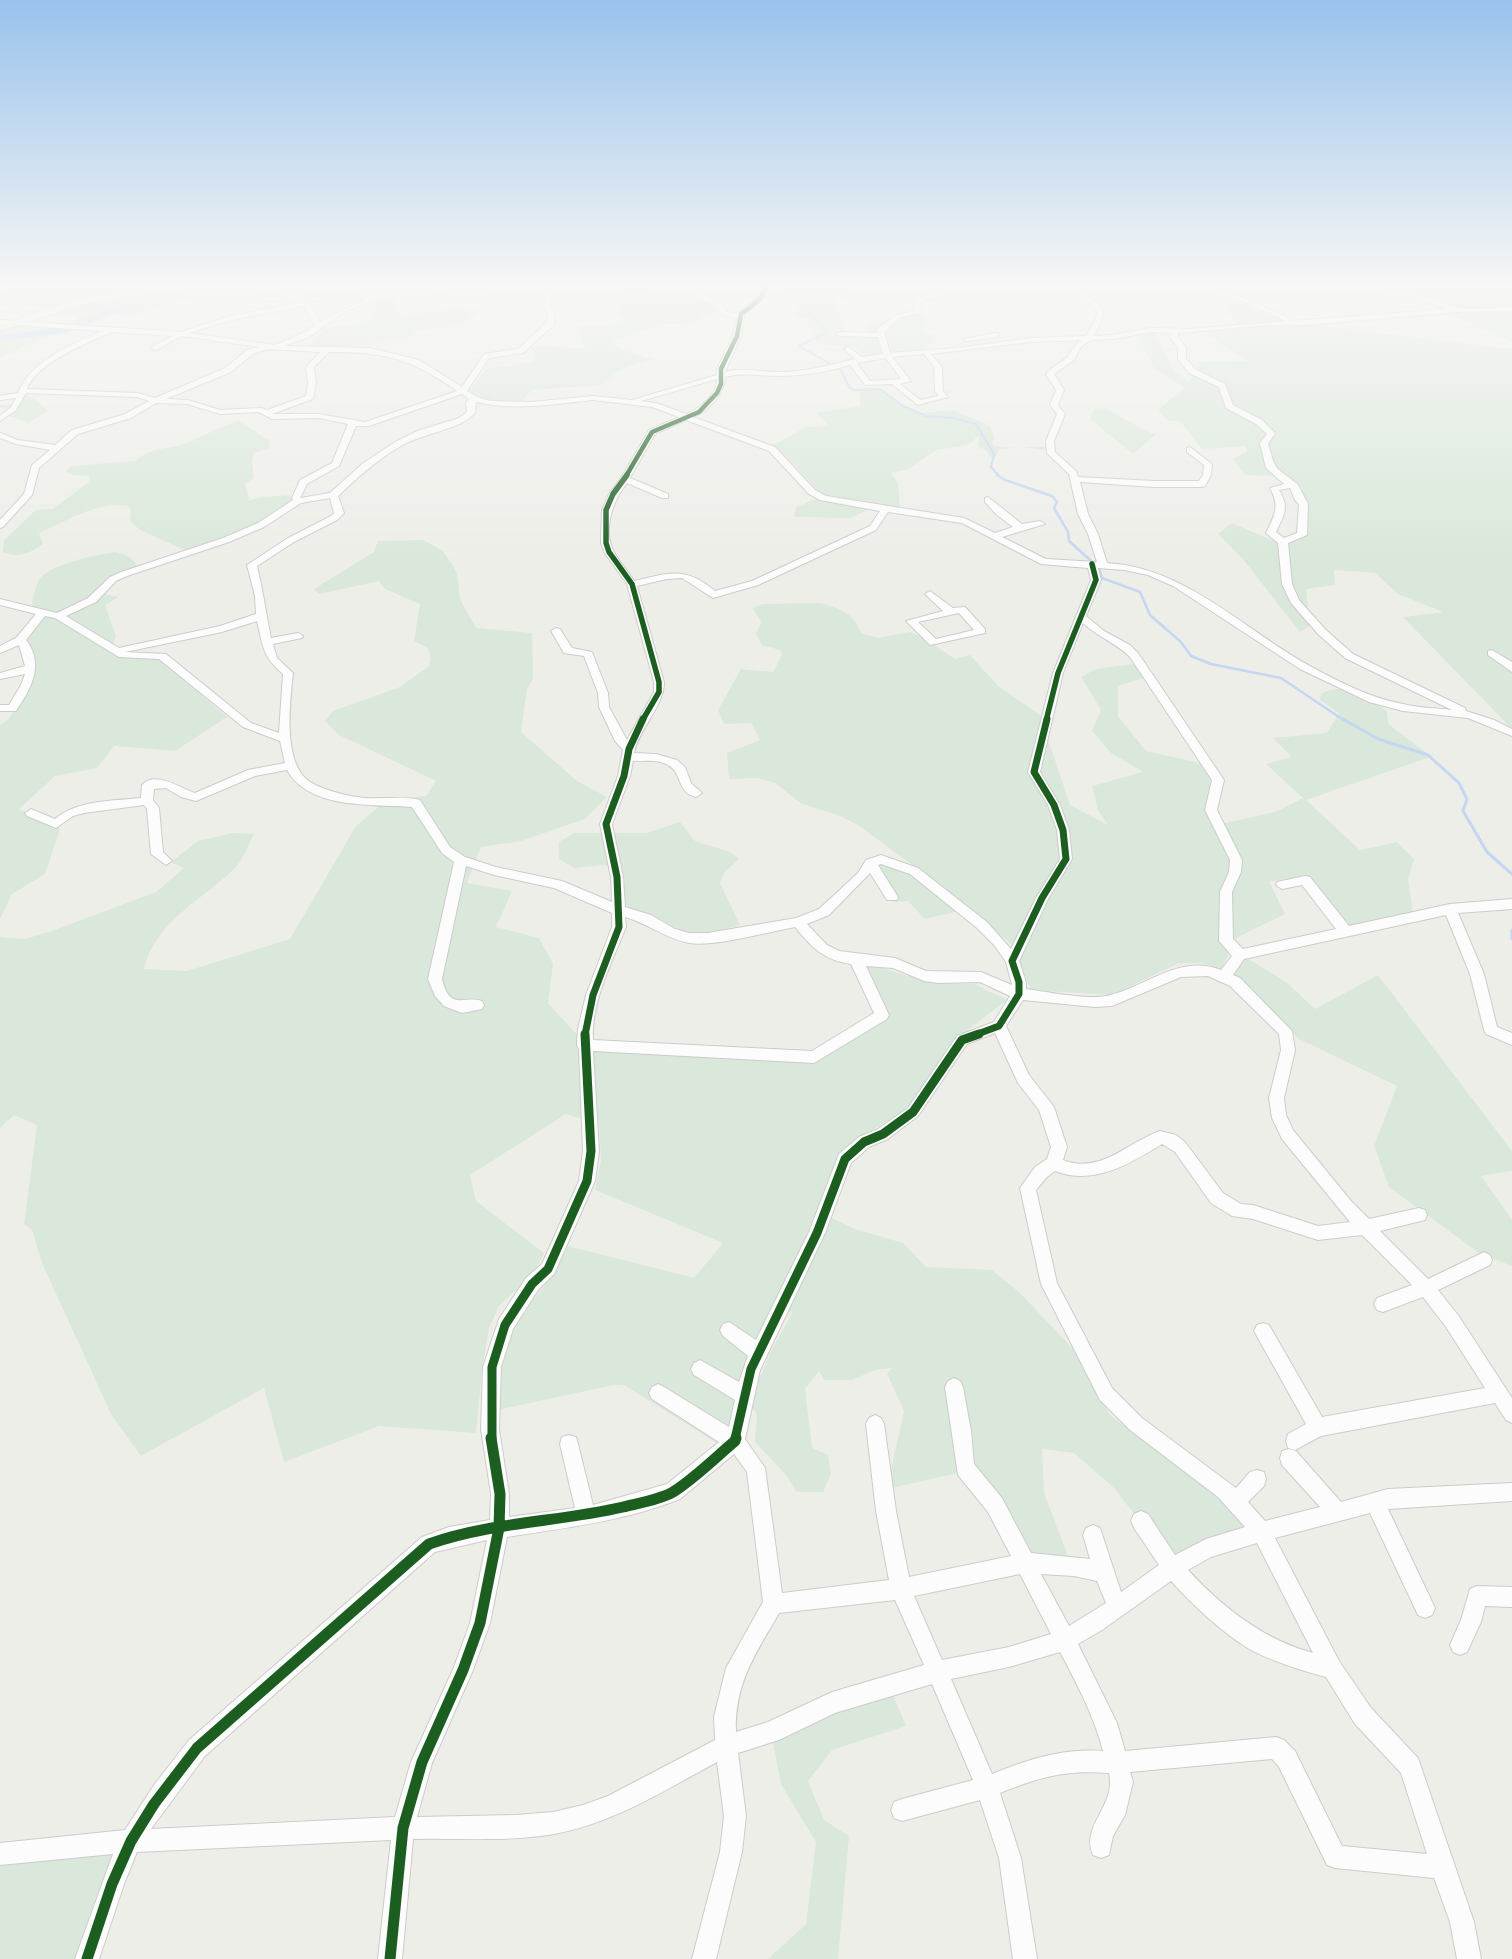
<!DOCTYPE html>
<html>
<head>
<meta charset="utf-8">
<style>
  body { margin:0 }
  canvas { display:block; background:#eeeee9 }
</style>
</head>
<body>
<canvas width="1512" height="1959"></canvas>
<script>
const context = document.querySelector('canvas').getContext('2d');
context.lineJoin = 'round';
function fillPath(path, color) {
  context.fillStyle = color;
  context.fill(path, 'evenodd');
}
function stroke(path, color, width, dash) {
  context.strokeStyle = color;
  context.lineWidth = width;
  context.lineCap = dash ? 'butt' : 'round';
  context.setLineDash(dash || []);
  context.stroke(path);
}
const green = new Path2D(`
  M26 286 39 289 47 286H219L205 290H135L54 309 16 304 0 307V292Z
  M622 286H652L653 291 697 294 715 303 716 311 688 325 667 323 613 340 619 349 652 359 617 371 601 385 532 390 521 402H493L469 392 486 369 534 362 531 346 585 348 577 327 623 324 625 320C615 309 617 300 622 286Z
  M784 286H852L846 290 847 299 834 300 845 331 862 334 869 331 867 324 919 313 931 322 921 329 937 339 922 349 868 357 854 347 815 343 817 334 809 327V319L795 316 800 300 794 294 780 292Z
  M1388 286H1512V342Z
  M155 290 196 294 191 298 134 316 108 313 88 324 77 323V316L55 314C87 302 120 295 155 290Z
  M383 296 394 297 397 301 396 311 403 316 459 308 479 311 462 324 417 330 405 340H385L348 349 309 347 326 328C343 326 364 327 376 314L368 309 371 302Z
  M1233 299 1263 313 1299 324 1512 349V729L1403 617 1443 612 1398 594 1375 573 1334 570 1335 585 1306 589 1310 626 1300 632 1242 558 1218 534 1232 523 1281 544 1303 533 1302 488 1275 476 1245 475 1233 459 1247 451 1246 446 1202 449 1181 422 1167 420 1158 410 1184 388 1154 368 1138 336 1155 332 1174 371 1189 382 1201 362 1248 361 1204 332 1240 328 1225 308Z
  M21 324 76 328 29 343 0 358V330Z
  M879 388 906 409 921 413 953 410 990 426 995 439 992 442 993 445C1004 450 1033 446 1048 447L1049 451 1026 447 999 449 995 457 991 459 987 451 977 446 980 437 978 436 968 445 936 450 908 469 891 473 898 483 900 508 874 507 851 518 794 517 796 507 823 496 784 454 772 446 806 427 829 426 817 413 860 406V392Z
  M22 394 33 398 48 411 28 423 8 415 12 411 0 407V405L17 404Z
  M1104 408 1150 433H1157L1133 454 1090 419 1094 409Z
  M239 421 270 441 269 448 254 453 252 462 254 478 245 484 249 499 245 501 264 497 290 495 293 498 292 502 241 532 187 551 140 530 130 521 131 511 128 506C99 500 65 522 39 533L43 544C28 554 20 558 3 552L4 540 36 510 53 509 89 482 90 476 73 475 66 471 71 466 136 461C146 449 165 449 180 445 200 440 218 426 239 421Z
  M423 540 443 551 453 566 457 574 460 599 476 628 532 633 533 679 527 689 521 732 577 781 607 797 585 819 521 841 481 847 467 883 512 891 496 927 539 938 553 964 548 1003 591 1050 814 1061 886 1017 865 963 931 983 974 984 1007 1000 957 1038 906 1109 865 1135 823 1205 771 1328 752 1396 770 1353 792 1313 786 1310 824 1214 855 1229 903 1243 926 1267 992 1270 1020 1293 1075 1351 1110 1415 1169 1460 1211 1488 1247 1525 1171 1560 1113 1487 1074 1453 1042 1449 1044 1493 1069 1559 1022 1564 967 1471 887 1489 904 1411 887 1374 892 1368 875 1370 852 1380H824L819 1371 805 1389 812 1448 828 1455 831 1474 823 1492H796L787 1476 755 1442 757 1415 749 1402 725 1448 624 1385H613L493 1411 507 1332 549 1280 568 1246 694 1278 723 1243 595 1190 601 1160 599 1124 566 1114 470 1175 476 1201 544 1253 534 1273 499 1306 489 1328 482 1370 476 1433 379 1426 284 1462 264 1388 141 1456 111 1414 42 1263 32 1230 24 1224 37 1125 14 1115 0 1128V937L25 939 52 931 156 892 184 868 171 862 198 841 234 833 254 834C248 845 243 860 235 868 203 900 155 921 144 969L187 971 290 939 356 826 387 800 426 796 436 781 339 735 325 721 333 711 400 687 429 666 431 659 428 648 414 641 420 604 385 589 379 581 319 594 314 589 374 552 378 541Z
  M115 552C126 554 132 557 138 567L112 577 91 598 59 613 32 607C33 598 34 589 39 580 49 564 96 555 115 552Z
  M104 594 119 597 105 605 116 636 109 652 159 659 227 717 175 751 114 746 97 768 55 776 19 809 60 829 45 874 12 894 0 919V725L9 719 35 675 26 640 46 615 70 613Z
  M821 603C841 610 854 612 861 633L878 638 910 632 927 640 955 659 970 655 998 686 1040 715 1070 805 1108 825 1098 810 1092 786 1143 772 1111 753 1092 731 1101 710 1081 677 1096 669 1140 663 1143 678 1118 686V716L1146 751 1205 764 1218 780 1216 809 1224 829 1225 823 1275 812 1303 798 1266 764 1292 757 1273 738 1327 733 1339 713 1320 700 1321 694C1342 680 1369 699 1387 711L1388 723C1401 736 1417 743 1430 757L1306 800 1360 850 1397 842 1414 859 1408 879 1413 914 1346 927 1303 878 1269 881 1285 914 1228 942V956L1221 969 1202 963H1179L1112 995 1031 990 1013 946 974 911 858 825 838 815 802 804 775 783 757 778 729 779 727 753 760 740 751 723 724 724 718 710 741 669 773 672 782 655 780 650 762 645 756 634 761 622 753 608 763 604Z
  M680 822 695 841 730 852 739 859 725 872 720 883 740 925 709 934 686 933 651 915 628 910C622 900 624 881 622 869L603 865 574 868 559 859V842L574 833H647Z
  M879 862 905 870 959 911 925 919 908 901 894 902 873 870Z
  M1247 958 1286 982 1315 1009 1378 975 1512 1151V1171L1481 1176 1512 1220V1266L1479 1253 1389 1187 1374 1146 1397 1086 1299 1039 1233 974Z
  M892 1692 906 1726 832 1750 808 1781 824 1820 849 1836 838 1959H768L806 1924 816 1842 781 1784 771 1732Z
  M119 1847 80 1959H0V1855Z`);
const streamFar2 = new Path2D(`
  M842 286 851 292 850 295 820 302 810 308 809 312 827 332 799 346 841 370 849 387 855 390 880 389 903 406 926 416 953 418 976 424 994 454 991 467 999 476`);
const streamFar1 = new Path2D(`
  M997 475 1005 480 1052 496 1057 502 1054 508 1068 532 1069 541 1099 568 1102 578 1140 592 1150 615 1181 642 1191 656 1211 664 1281 678 1345 721`);
const stream = new Path2D(`
  M1343 719 1378 739 1428 755 1459 783 1467 799 1463 811 1487 852 1512 874
  M1512 930V939`);
const river = new Path2D(`
  M195 286H207L181 298 150 300 65 333 0 341V335L60 328 146 295 180 292Z`);
const minor = new Path2D(`
  M0 286H10L0 288Z
  M40 286H49L41 290 38 288Z
  M279 286C301 286 312 305 320 322 337 312 350 307 367 299 377 295 382 286 391 286L383 295 373 301 346 311 309 337 284 346 370 348 419 360 462 387 484 354 518 349 547 322 548 314 544 307 547 286H553L550 307 554 314V325L523 353 489 358 467 391 477 397 491 401 531 402 593 396 632 400 717 375V369L733 336 737 318 722 315 716 306 701 298 696 286H702L706 296 721 304 727 312 737 314 756 299 764 286H770L761 301 744 315 741 336 725 372C743 367 760 372 779 372 806 372 829 365 855 359L844 349 848 347 862 357 883 354 878 337 840 336 836 334 840 332 877 333V329L895 316 915 310 912 303 920 297 937 294 933 286H939L943 297 924 300 920 303 921 312 899 318 884 332 890 353 957 348 1031 338 1086 336C1089 330 1097 321 1097 314 1097 302 1076 299 1076 286H1082V290C1105 311 1109 307 1094 336L1113 335 1151 328 1191 329 1286 321 1209 286H1217L1291 319 1292 321 1447 309 1381 286C1408 286 1431 301 1457 307 1473 311 1495 307 1512 307V311L1457 312 1307 325 1258 326 1178 333V337L1186 347V359L1195 369 1225 384 1233 405 1262 420 1274 432 1275 434 1268 443C1276 473 1274 465 1296 483 1301 487 1303 497 1308 503L1307 535 1288 543 1292 584 1299 600 1326 630 1353 654 1465 708 1466 711 1494 720 1512 729V736L1468 718 1403 711 1369 702 1300 669 1173 586 1148 575 1124 570 1098 568 1101 580 1086 616 1104 631 1130 645 1138 653 1224 780 1217 810 1242 860 1241 872 1232 892 1233 939 1243 949 1336 929 1302 885 1282 889 1276 885 1277 882 1305 876 1310 877 1349 926 1450 904 1512 899V909L1458 913 1484 974 1497 1027 1512 1033V1045L1486 1034 1484 1030 1470 974 1446 915 1244 959 1233 975 1240 978 1292 1031 1295 1050 1284 1098 1286 1115 1293 1130 1351 1201 1369 1219 1419 1208 1425 1210 1427 1215 1425 1220 1380 1231 1428 1279 1478 1255 1484 1252 1490 1255 1492 1260 1490 1265 1438 1290 1458 1315 1512 1398V1423L1506 1420 1495 1403 1321 1436 1295 1450 1288 1448 1286 1441 1288 1434 1306 1424 1254 1331 1257 1325 1263 1323 1269 1325 1322 1417 1485 1388 1446 1327 1423 1297 1383 1312 1377 1310 1374 1304 1377 1298 1412 1285 1362 1235 1318 1240 1253 1219 1232 1216 1211 1203 1175 1152 1162 1144C1130 1164 1093 1186 1055 1171L1047 1177 1036 1190 1057 1283 1112 1388 1142 1418 1236 1488 1250 1472 1257 1470 1264 1472 1266 1479 1264 1486 1248 1502 1265 1521 1320 1507 1282 1465 1280 1458 1282 1451 1289 1449 1296 1451 1341 1502 1388 1489 1512 1483V1501L1388 1509 1435 1608 1432 1615 1425 1618 1418 1615 1370 1513 1275 1538 1339 1661 1371 1708 1418 1758 1474 1922 1481 1959H1457L1450 1922 1434 1878 1335 1868 1327 1865 1279 1767 1272 1759 1130 1772 1133 1782 1125 1815 1113 1836 1109 1855 1101 1858 1093 1855C1080 1825 1117 1806 1109 1773 1065 1770 1040 1777 1000 1793L1021 1858 1037 1959H1013L999 1858 980 1800 902 1821 894 1818 891 1810 894 1802 902 1799 973 1780 932 1684 835 1713 779 1740 738 1753 746 1816 742 1852 716 1959H692L720 1852 724 1816 717 1762C665 1790 614 1823 554 1834 509 1842 459 1838 413 1839L402 1959H378L391 1840 137 1852 124 1884 99 1959H75L113 1854 0 1865V1843L125 1830 154 1785 189 1740 422 1537 449 1527 490 1520 491 1494 481 1429 483 1367 499 1319 526 1278 542 1264 579 1181 583 1151 579 1049 577 1045 578 1029 586 995 612 927V913L554 888 494 875 466 866 442 979C450 1012 464 995 482 1001L484 1005 482 1009 462 1013 444 1006 435 996 428 979 454 862 442 853 412 807C374 804 309 810 287 770L255 776 196 801 181 797 166 788 154 789 153 800 159 808 163 852 172 861 166 865 151 854 147 809 144 805 84 813 73 816 56 828 27 816 25 813 31 809 55 819C77 800 113 801 141 798L142 785C156 770 181 789 195 793L248 770 285 763 280 741 243 727 159 659 119 657 55 618 45 616 26 640C45 664 31 689 16 711H0V705H9L21 685 25 674 0 679V673L25 666 19 645 0 653V646L16 638 36 614 0 605V599L57 613 88 598 110 577 121 572 223 538 258 523 293 500 292 498 300 480 332 463 348 424 319 418 272 419 259 412 220 414 187 404 156 403 131 418 78 434 39 468 32 495 3 527 0 528V520L24 494 32 465 50 450 16 444 0 438V433L18 440 55 445 72 430 125 414 149 401 137 397 26 393 16 410 0 421V416L11 407 16 398 0 400V396L18 393C31 360 71 345 101 331L0 324V320L180 332 227 317 301 302ZM304 306 315 326 303 333 275 345 189 333 227 321ZM111 332 173 336 153 346 152 348 156 350 182 336 259 347 247 350 225 368 155 398 138 393 27 389C37 362 88 343 111 332ZM1151 332 1171 333 1170 338 1178 347V359L1189 373 1219 387 1226 408 1256 424 1267 434 1260 443 1266 468 1284 484 1270 488C1280 506 1275 515 1266 533L1278 543 1282 584 1291 603 1318 634 1345 658 1452 710C1436 708 1418 708 1403 704 1370 698 1337 681 1308 665 1242 628 1186 568 1107 563L1098 534 1088 514 1080 482 1154 487H1202L1205 486 1211 475 1212 464 1190 447 1187 448V452L1204 465 1203 475 1199 481H1154L1078 477 1076 471 1055 452 1054 441 1065 414 1058 405 1064 390 1054 374 1074 360 1081 347 1091 340 1113 339ZM1081 340C1075 345 1073 350 1068 356 1062 363 1052 366 1046 374L1056 390 1050 405 1057 414 1046 441 1047 453 1069 474 1078 514 1088 534 1097 562 1046 559 1002 537 1045 524 1040 521 1022 524 988 497 985 498V502L997 515 1013 527 995 533 964 518 826 496 815 490 775 447 693 417C708 411 725 394 725 377 743 372 760 376 778 376 804 376 826 372 850 365L865 385 892 384 918 405 948 397 943 391 942 367 931 354 1031 342ZM268 349 320 352 306 367 308 383 306 396 267 410 261 408 220 410 188 400 166 399 231 372 253 354ZM329 352C385 352 410 358 457 391L365 422 319 414H272L313 399 316 383 314 367ZM924 354 934 367 935 391 939 396 920 400 900 384 911 381 892 357ZM886 358 901 379 870 381 857 363ZM717 379C717 395 699 409 686 414L656 403 641 401ZM462 394 469 399 466 403 467 412 459 418 417 431 395 442 362 464 330 493 300 498 307 484 339 466 356 426H369ZM593 400 652 407 679 417 649 430 621 478 609 494 602 510 601 543 604 552 627 584 654 682V692L627 740 609 707 608 693 592 652 572 648 560 629 556 628 551 631 564 653 584 656 598 693 599 707 615 741 623 750 618 776 600 824 611 877 612 902 562 881 496 867 465 857 450 847 420 800C403 796 384 799 366 798 350 797 316 789 305 778 283 755 290 702 293 673L277 658 273 644 302 638 303 636 298 633 271 638C266 614 263 590 257 566L294 542 337 520 344 513 338 496C358 477 378 459 401 446 423 433 460 430 475 413L476 402C514 411 554 404 593 400ZM686 420 769 451 809 494 820 500 880 511 870 526 752 581 715 591C685 566 670 573 634 581 628 571 619 562 614 552 602 530 613 500 627 483L662 498H668V494L630 478 655 434ZM1290 488 1295 500 1299 504 1297 533 1284 538 1276 532C1284 515 1290 508 1279 490ZM330 498 334 513 331 516 288 538 247 565 255 596 256 614 220 626 119 648 66 616 96 602 116 581 127 576 229 542 264 527 301 503ZM888 512 962 523 1041 564 1088 568 1091 580 1053 673 1028 772 1048 805 1057 830 1060 859 1036 898 1011 949 987 922 918 868 881 855 866 860 858 873 819 909 796 918 708 933H689L675 929 651 915 625 907 623 877 612 824 630 776 633 761C644 761 658 759 668 765 683 773 676 792 696 797L702 793 691 783 685 767 677 760 656 754 634 753C639 728 664 707 664 682L637 586 667 579 682 578 713 598 758 585 876 530ZM257 621C263 646 262 656 283 674L279 733 251 723 166 654 125 652 222 632ZM1083 623C1098 637 1116 643 1130 657L1212 780 1205 810 1230 860 1229 872 1220 892 1219 941 1232 956 1221 970C1181 954 1148 985 1111 995 1091 1001 1048 992 1026 989V982L1019 961 1048 899 1072 859 1069 830 1060 805 1040 772 1063 673ZM881 864 910 874 977 928 994 945 1006 962 1012 985 981 972 926 971 895 958 839 951 827 945 807 924 829 915 870 873 887 900H897L898 897 878 865ZM625 917C647 923 666 939 689 943 714 947 768 932 795 927 812 948 824 960 851 964L874 1013 812 1051 593 1040C591 1002 612 962 626 927ZM866 966 893 968 924 981 939 983 980 982 1010 996 994 1022 957 1036 908 1108 878 1129 859 1137 839 1154 809 1232 756 1340 729 1322 723 1324 720 1330 723 1336 748 1356 739 1382 700 1360 694 1363 691 1369 694 1375 735 1400 729 1427 664 1387 658 1384 652 1387 649 1393 652 1399 719 1442 667 1484 593 1505 578 1444 576 1437 569 1435 562 1437 560 1444 575 1508 509 1517V1494L499 1429 501 1367 513 1329 538 1290 554 1274 595 1181 599 1151 593 1051 814 1063 887 1019 889 1015ZM1208 976 1230 986 1279 1034 1281 1050 1269 1098 1272 1118 1282 1139 1350 1222 1318 1226 1253 1205 1241 1204 1223 1193 1185 1142 1176 1135 1160 1131C1128 1142 1100 1175 1063 1160L1067 1147 1054 1107 1029 1075 1006 1026 1023 1000 1095 1007 1112 1006 1181 977ZM995 1033 1018 1083 1039 1110 1051 1147 1047 1159 1035 1167 1020 1188 1041 1284 1100 1400 1130 1430 1218 1497 1245 1527 1206 1539 1175 1555 1148 1514 1141 1511 1134 1514 1131 1521 1134 1528 1159 1565 1121 1592 1100 1528 1093 1525 1086 1528 1083 1535 1090 1559 1031 1553 1002 1498 974 1464 971 1431 963 1387 960 1381 954 1378 948 1381 945 1387 958 1475 988 1512 1011 1556 909 1577 896 1511 884 1424 881 1418 875 1415 869 1418 866 1424 876 1511 889 1580 782 1593 765 1468 745 1439 760 1370 825 1233 851 1163 869 1147 888 1139 918 1116 967 1044ZM734 1454 747 1472 763 1602 726 1668 714 1717 715 1740 608 1796 583 1805 553 1812 516 1815 417 1817 432 1763 473 1670 490 1623 507 1537C565 1528 625 1521 680 1499ZM487 1540 470 1623 454 1667 411 1762 395 1817 151 1829 205 1756 435 1552ZM1257 1543 1313 1653C1264 1640 1222 1607 1188 1570L1211 1557ZM1020 1574 1051 1634 1009 1647 942 1660 914 1596ZM1041 1574 1074 1576 1097 1581 1106 1603 1069 1626ZM1171 1581C1193 1605 1218 1629 1246 1647 1265 1659 1303 1671 1326 1677L1355 1724 1401 1773 1427 1854 1342 1846 1295 1751 1284 1740 1276 1737 1125 1751 1117 1723 1078 1644 1102 1630ZM895 1600 924 1665 832 1692 768 1722 736 1732C734 1684 756 1653 779 1613ZM1060 1652C1077 1684 1094 1716 1103 1751 1063 1748 1029 1759 992 1774L951 1679 1009 1667Z
  M448 286H455L460 289 496 296 493 298 456 292Z
  M995 333H998V337L967 341 963 339Z
  M930 591 953 608 965 607 985 629V633L930 645 906 621 943 611 925 594ZM959 613 974 630 936 639 918 622Z
  M1492 650 1512 662V672L1488 655V651Z
  M1477 1586 1512 1587V1607L1485 1606 1481 1622 1467 1652 1460 1655 1453 1652 1450 1645 1461 1620 1470 1589Z`);
const major = new Path2D(`
  M420 286H436L390 297 324 302 259 301 177 293 131 294 77 306 0 331V325C49 309 99 290 151 287 188 286 224 293 261 295 314 299 368 297 420 286Z`);
const cyclewayFar4 = new Path2D(`
  M626 476 652 432 699 412 717 393 721 384V369L737 336 741 314 759 300 767 286`);
const cyclewayFar3 = new Path2D(`
  M627 475 613 494 606 510V543L609 552 632 584 659 682V692L642 721
  M1046 721 1058 673 1096 580 1092 564`);
const cyclewayFar2 = new Path2D(`
  M585 1035 593 995 619 927 617 877 606 824 624 776 629 749 643 719
  M975 1035 999 1026 1019 994V982L1012 961 1042 898 1066 859 1063 830 1054 805 1034 772 1047 719`);
const cyclewayFar1 = new Path2D(`
  M492 1439V1367L505 1325 532 1284 548 1269 587 1181 591 1151 585 1034
  M735 1439 751 1369 817 1233 845 1159 864 1142 883 1134 913 1112 962 1040 979 1034`);
const cycleway = new Path2D(`
  M87 1959 112 1884 131 1841 154 1804 197 1748 429 1544C491 1522 559 1522 623 1507 639 1503 659 1500 673 1492 694 1479 716 1457 735 1441L736 1438
  M390 1959 403 1828 422 1762 463 1670 480 1623 499 1528 500 1494 491 1438`);
fillPath(green, '#d9e8da');
stroke(streamFar2, '#c4d6f2', 2);
stroke(streamFar1, '#c4d6f2', 2.5);
stroke(stream, '#c4d6f2', 3);
fillPath(river, '#c4d6f2');
stroke(minor, '#cbcccb', 2);
stroke(major, '#d3d0ba', 2);
fillPath(minor, '#fcfcfc');
fillPath(major, '#f2f2ea');
stroke(cyclewayFar4, '#1b5e20', 4.5);
stroke(cyclewayFar3, '#1b5e20', 5.5);
stroke(cyclewayFar2, '#1b5e20', 7);
stroke(cyclewayFar1, '#1b5e20', 9);
stroke(cycleway, '#1b5e20', 11);
const sky = context.createLinearGradient(0, 0, 0, 560);
sky.addColorStop(0, '#99c2ec');
sky.addColorStop(0.51, '#f7f7f5');
sky.addColorStop(1, '#f7f7f500');
context.fillStyle = sky;
context.fillRect(0, 0, 1512, 560);
</script>
</body>
</html>
